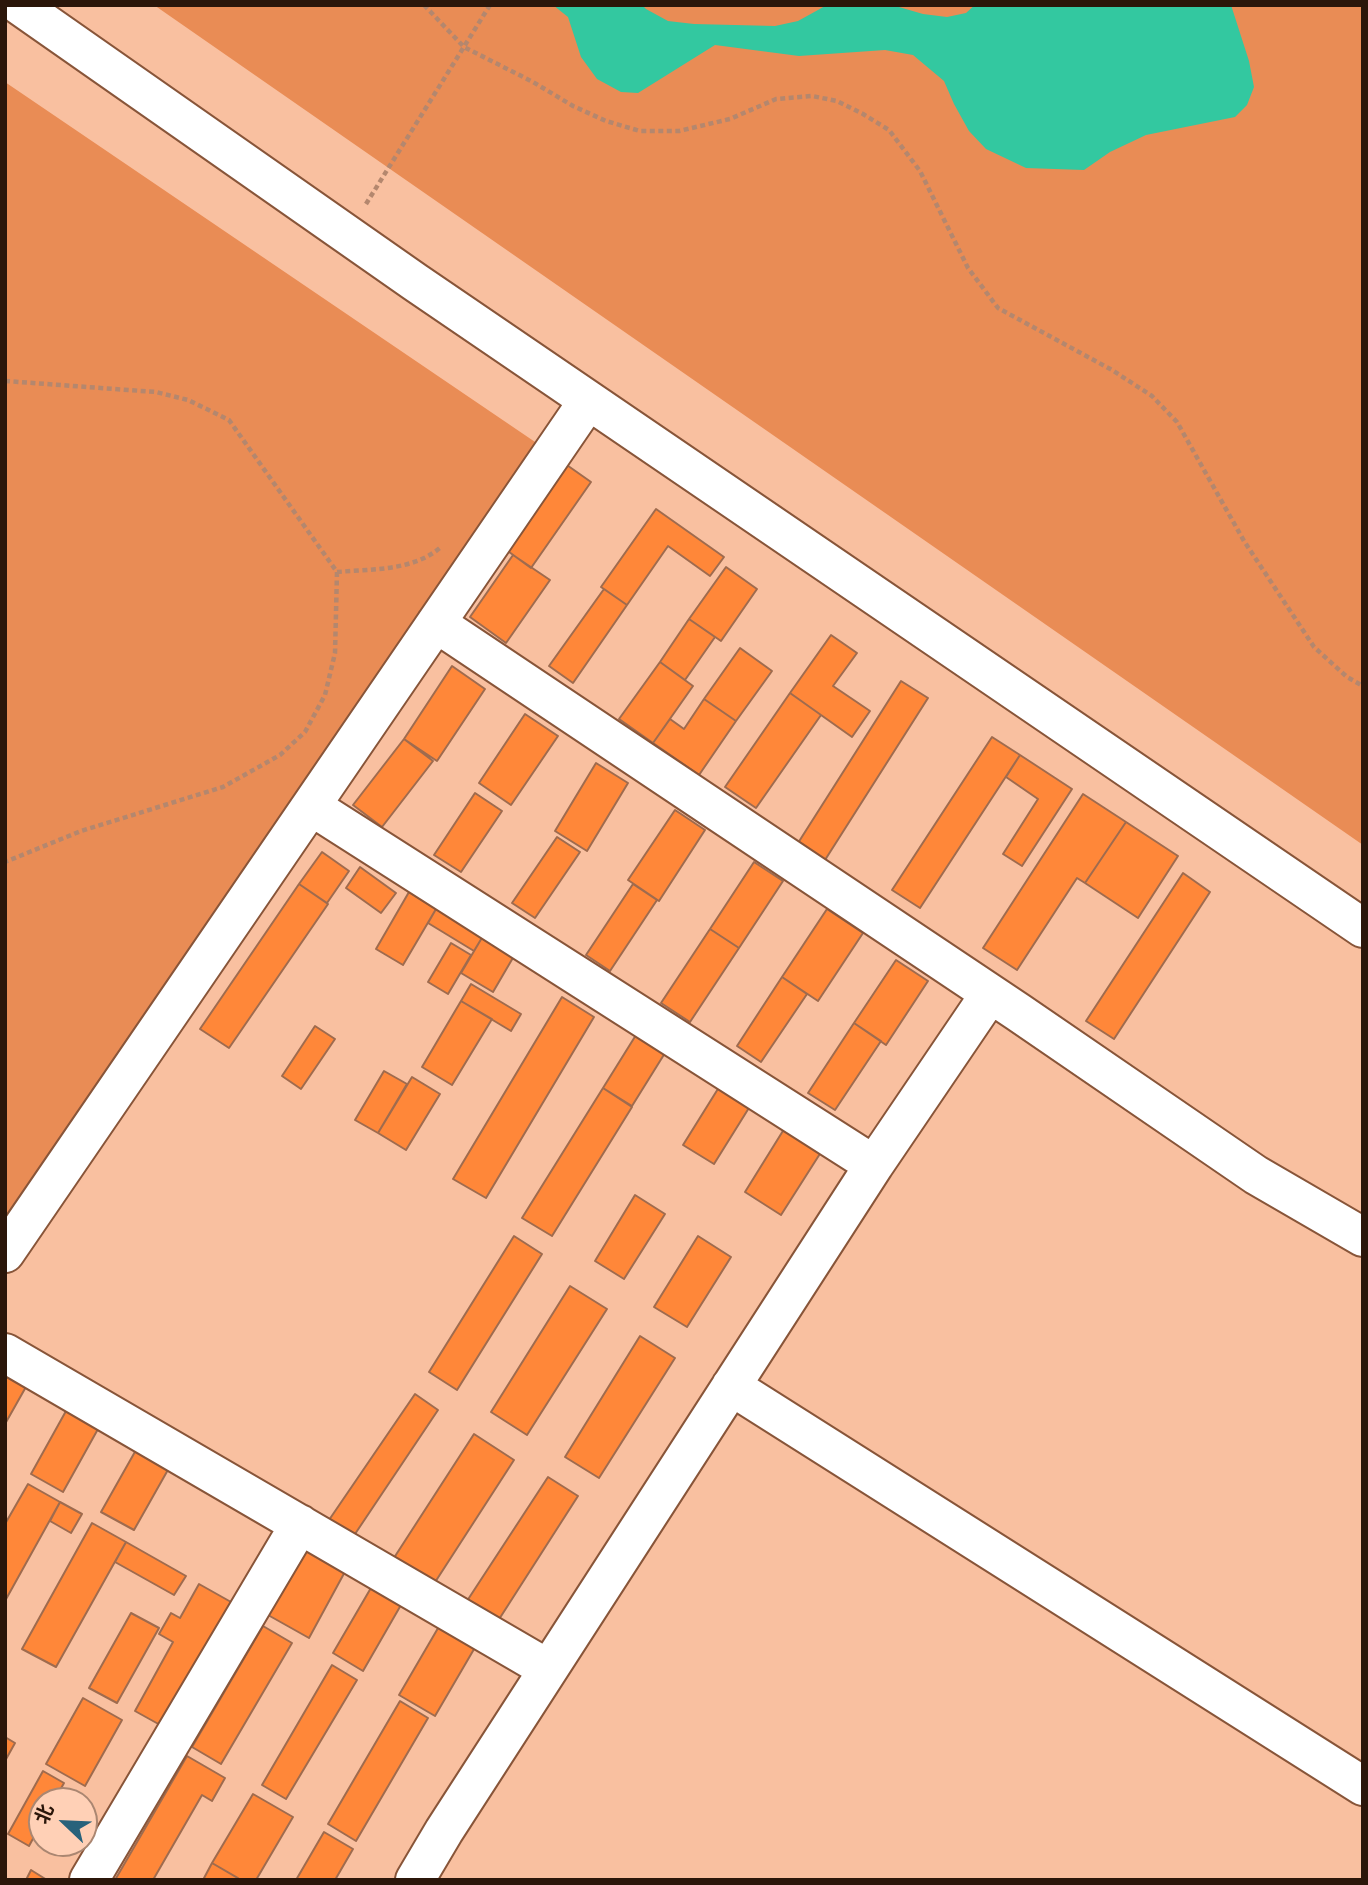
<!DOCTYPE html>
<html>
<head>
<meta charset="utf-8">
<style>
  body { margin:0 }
  #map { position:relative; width:1368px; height:1885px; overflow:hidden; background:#f9c0a0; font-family:"Alegreya Sans","Noto Sans SC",sans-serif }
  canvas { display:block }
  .frame { position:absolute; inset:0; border:7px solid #2b160a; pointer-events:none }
  .north { position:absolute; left:28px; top:1787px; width:70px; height:70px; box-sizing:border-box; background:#ffd0b6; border:2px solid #aa8671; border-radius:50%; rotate:293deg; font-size:19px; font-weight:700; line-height:28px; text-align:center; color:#2b160a }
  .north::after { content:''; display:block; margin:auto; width:24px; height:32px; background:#28627b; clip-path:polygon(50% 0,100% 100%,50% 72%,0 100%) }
</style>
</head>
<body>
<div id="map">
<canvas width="1368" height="1885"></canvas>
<div class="frame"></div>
<div class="north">北</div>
</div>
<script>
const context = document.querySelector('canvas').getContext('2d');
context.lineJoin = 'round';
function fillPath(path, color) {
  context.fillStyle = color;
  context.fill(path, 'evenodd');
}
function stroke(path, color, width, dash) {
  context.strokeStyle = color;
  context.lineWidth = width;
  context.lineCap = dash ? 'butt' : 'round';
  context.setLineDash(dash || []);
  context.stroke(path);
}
const green = new Path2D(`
  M154 5H1363V845Z
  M5 82 541 446 5 1226Z`);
const water = new Path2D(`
  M553 5H642L646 9 668 21 694 24 775 26 798 21 827 5H892L923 14 947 17 966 13 975 5H1231L1249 61 1254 87 1247 105 1235 117 1146 135 1110 152 1084 170 1026 168 986 149 969 131 954 104 944 81 913 55 885 50 799 56 715 45 638 93 621 92 597 79 581 57 568 17Z`);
const building = new Path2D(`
  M564 463 591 482 531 568 505 549Z
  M656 509 724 557 710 576 668 546 627 605 601 587Z
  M513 555 550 580 506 643 470 617Z
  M726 567 757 589 721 641 689 619Z
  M604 589 627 605 573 683 549 666Z
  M689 619 715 637 685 680 660 662Z
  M831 635 857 653 833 686 870 711 852 737 790 693Z
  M740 648 772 671 736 721 704 699Z
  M660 662 693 686 653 743 619 719Z
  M452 666 485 689 437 761 404 739Z
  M901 681 928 698 825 860 798 843Z
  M790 693 821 715 756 808 725 787Z
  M704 699 736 721 699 775 653 743 670 719 684 729Z
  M525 714 558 736 511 805 479 783Z
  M992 737 1020 755 920 908 892 890Z
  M404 739 433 761 382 827 353 805Z
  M1020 755 1072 789 1022 866 1003 854 1038 799 1006 777Z
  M596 763 628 783 587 851 555 831Z
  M475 793 502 811 461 872 434 855Z
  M1083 794 1126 822 1085 883 1077 878 1017 970 983 948Z
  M675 810 705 830 659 901 628 880Z
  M1126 822 1178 856 1138 918 1085 883Z
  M557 837 580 852 535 918 512 903Z
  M322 852 349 871 327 903 299 884Z
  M754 862 783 881 739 948 710 929Z
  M360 867 396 893 381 913 346 888Z
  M1183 873 1210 892 1114 1039 1086 1021Z
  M299 884 328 904 229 1048 200 1029Z
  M633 884 657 900 610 971 586 955Z
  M409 892 436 909 403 965 376 949Z
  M436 909 483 936 474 951 428 923Z
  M827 909 863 933 818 1001 782 977Z
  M710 929 739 948 690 1022 661 1003Z
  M483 936 514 956 493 992 461 973Z
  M451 943 471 955 448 994 428 982Z
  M896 960 928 981 886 1045 854 1023Z
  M782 977 807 994 761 1062 737 1046Z
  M471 984 521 1014 511 1031 461 1001Z
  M562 997 594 1017 486 1198 453 1179Z
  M461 1001 492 1019 452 1085 422 1067Z
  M854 1023 881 1041 835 1110 808 1093Z
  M315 1026 335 1039 301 1089 282 1076Z
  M636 1035 665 1053 632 1106 603 1088Z
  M384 1071 407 1084 378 1133 355 1120Z
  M412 1077 440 1094 406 1150 378 1133Z
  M721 1084 752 1103 714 1164 683 1145Z
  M603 1088 632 1107 552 1236 522 1218Z
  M786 1126 823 1149 781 1215 745 1192Z
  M635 1195 665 1214 624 1279 595 1261Z
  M514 1236 542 1254 457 1390 429 1372Z
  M698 1236 731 1257 687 1327 654 1307Z
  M570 1286 607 1309 527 1435 491 1412Z
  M640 1336 675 1358 599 1478 565 1457Z
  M5 1363 31 1378 5 1424Z
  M415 1394 438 1410 353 1537 329 1520Z
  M71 1402 103 1420 63 1492 31 1474Z
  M474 1434 514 1460 430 1590 390 1564Z
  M136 1450 169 1468 134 1530 101 1512Z
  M548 1477 578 1496 496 1624 465 1604Z
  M28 1484 60 1502 5 1601V1524Z
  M60 1502 82 1514 71 1533 50 1521Z
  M92 1523 126 1542 56 1667 22 1649Z
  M126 1542 186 1576 174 1595 115 1562Z
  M307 1546 347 1568 309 1638 268 1615Z
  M375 1581 405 1598 363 1671 333 1653Z
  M199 1584 231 1602 162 1726 135 1711 173 1642 159 1634 171 1613 180 1618Z
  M131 1613 159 1628 117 1703 89 1688Z
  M441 1623 477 1644 435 1716 399 1695Z
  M263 1626 292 1643 221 1764 192 1747Z
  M332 1665 357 1680 286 1799 262 1785Z
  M83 1698 122 1720 85 1786 46 1764Z
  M400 1701 428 1718 356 1841 328 1824Z
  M5 1737 15 1743 5 1761Z
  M187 1756 225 1778 212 1801 202 1795 153 1880H115Z
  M43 1771 64 1783 54 1801H42V1822L29 1846 8 1834Z
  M253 1794 293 1817 256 1880H241L212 1863Z
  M324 1832 353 1849 335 1880H296Z
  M212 1863 238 1878V1880H203Z
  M31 1870 47 1880H26Z`);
const path = new Path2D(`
  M424 5 464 47 533 82 573 106 606 121 640 131H679L730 119 776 99 812 96 837 101 863 114 889 130 920 171 968 268 998 308 1112 370 1152 396 1177 422 1244 541 1314 647 1347 677 1363 686
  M366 204 490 5
  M5 381 156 392 188 400 229 420 337 572 335 653 325 695 305 732 280 755 223 787 81 831 5 862
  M337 572C372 569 415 571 442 546`);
const minor = new Path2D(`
  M19 5 415 282 1363 928
  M436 623 1018 1012 1256 1175 1363 1237
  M311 806 874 1165
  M5 1253 588 401
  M5 1353 548 1669
  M731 1386 1363 1786
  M89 1880 300 1524
  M415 1880 444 1831 874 1165 990 994`);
fillPath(green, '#e98c55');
fillPath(water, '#33c8a0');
fillPath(building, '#ff8739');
stroke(building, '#9f6b4e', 2);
stroke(minor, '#885539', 42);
stroke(path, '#b4876e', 4.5, [5, 3.5]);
stroke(minor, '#fff', 38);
</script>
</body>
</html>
